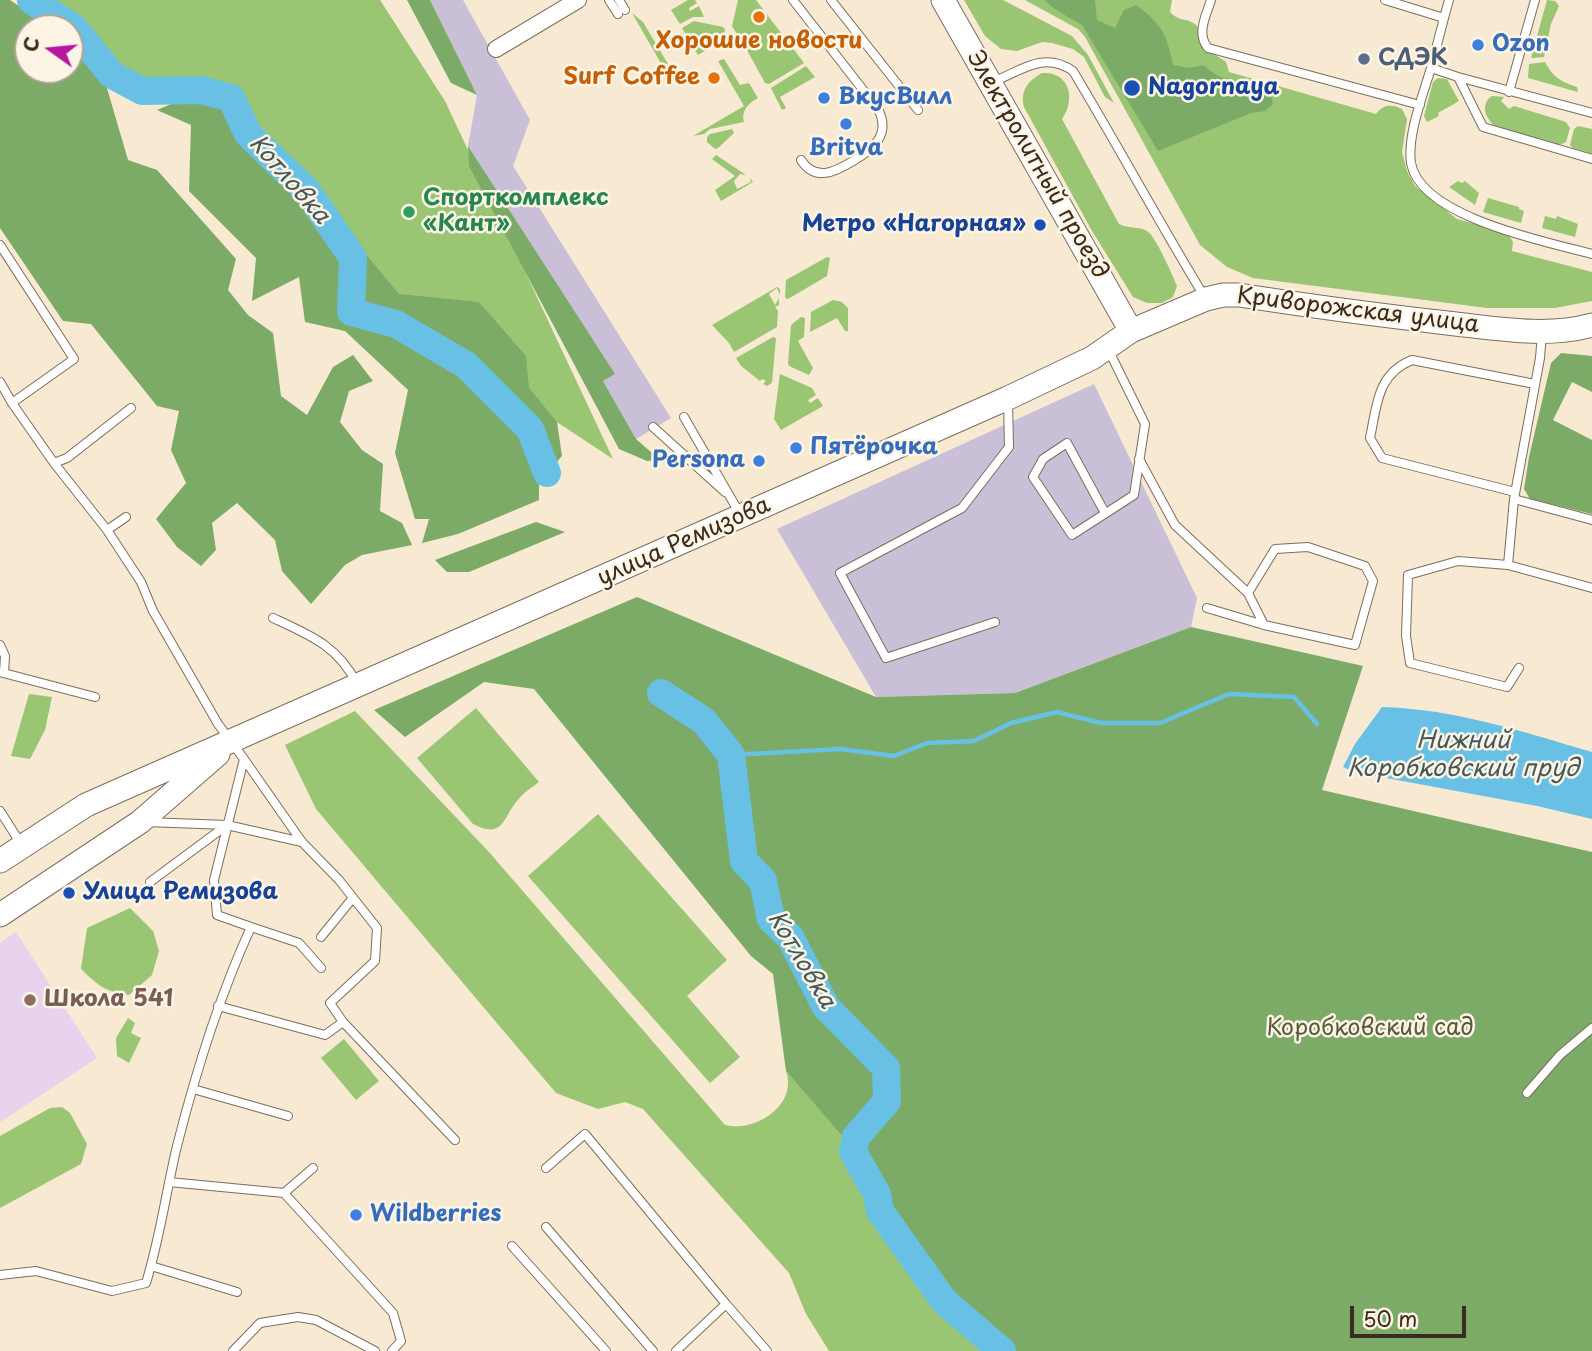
<!DOCTYPE html>
<html>
<head>
<meta charset="utf-8">
<style>
  body { margin:0 }
  #map { position:relative; width:1592px; height:1351px; overflow:hidden; background:#f7e9d2; font-family:"Playpen Sans",sans-serif }
  canvas { display:block }
  .north { position:absolute; left:14px; top:14px; width:70px; height:70px; box-sizing:border-box; background:#fcf5e5; border:2px solid #afa495; border-radius:50%; rotate:285deg; font-size:19px; font-weight:700; line-height:28px; text-align:center; color:#3b2a1e }
  .north::after { content:''; display:block; margin:auto; width:24px; height:32px; background:#b5179e; clip-path:polygon(50% 0,100% 100%,50% 72%,0 100%) }
  .scale { position:absolute; left:1350px; top:1306px; width:116px; height:32px; box-sizing:border-box; border:4px solid #3b2a1e; border-top:0; padding-left:9px; font-size:21px; line-height:24px; white-space:nowrap; color:#3b2a1e; -webkit-text-stroke:5px #fcf5e5; paint-order:stroke }
</style>
</head>
<body>
<div id="map">
<canvas width="1592" height="1351"></canvas>
<div class="north">С</div>
<div class="scale">50 m</div>
</div>
<script>
const context = document.querySelector('canvas').getContext('2d');
context.lineJoin = 'round';
function fillPath(path, color) {
  context.fillStyle = color;
  context.fill(path, 'evenodd');
}
function stroke(path, color, width, dash) {
  context.strokeStyle = color;
  context.lineWidth = width;
  context.lineCap = dash ? 'butt' : 'round';
  context.setLineDash(dash || []);
  context.stroke(path);
}
function write(font, color, halo, rows, align = 'center') {
  context.font = font + ' "Playpen Sans",sans-serif';
  context.lineWidth = 5;
  context.setLineDash([]);
  context.textBaseline = 'middle';
  context.strokeStyle = halo;
  context.fillStyle = color;
  for (const [text, x, y, turn = 0] of rows) {
    context.save();
    context.translate(x, y);
    context.rotate((+turn || 0) * Math.PI / 180);
    context.textAlign = isNaN(turn) ? turn : align;
    if (halo) context.strokeText(text, 0, 0);
    context.fillText(text, 0, 0);
    context.restore();
  }
}
const built = new Path2D(`
  M16 932 97 1058 0 1122V943Z`);
const industrial = new Path2D(`
  M430 0H463L530 120 513 166 671 418 636 439 603 381 614 374 468 146 477 95Z
  M1094 384 1197 598 1191 627 1015 693 876 697 777 529Z`);
const green = new Path2D(`
  M33 0H380L445 101 613 459 385 309 251 125 80 65 70 51V28H54Z
  M688 0H695L697 3 689 8 690 11 699 6 704 17H693L680 24 671 10Z
  M738 0H756L804 63 769 84 765 83 743 43 746 41 745 37 740 39 732 26Z
  M964 0H1003L1072 36 1088 55 1114 103 1105 97 1084 57 1073 49 1052 43 1042 42 1017 51 1001 49 985 36Z
  M1025 0H1172L1170 12C1177 21 1187 18 1195 24 1200 28 1198 34 1201 40 1206 52 1217 55 1226 62L1229 72 1376 114C1383 104 1392 104 1402 109L1407 119 1402 152 1407 171 1415 186 1457 219 1508 233 1513 242 1512 251 1592 272V301L1555 308H1487L1253 278 1227 267 1200 245 1085 37 1078 29Z
  M1547 0 1555 1 1559 6 1551 24 1544 57 1531 58Z
  M632 13 643 22 671 69 666 72Z
  M694 21 723 27 725 30 723 40 698 55 682 28Z
  M724 59 740 85 749 83 758 98C749 103 741 110 744 122L710 129 704 134 693 136 744 106 718 61Z
  M1545 62C1553 77 1561 82 1577 87L1578 92 1528 78 1529 64Z
  M806 66 815 77 780 97 786 108 782 110 771 88Z
  M1042 73C1070 71 1076 100 1062 119L1119 224C1128 229 1139 226 1147 231 1155 235 1173 276 1177 286L1173 297 1162 303H1147L1133 297 1092 231 1024 107C1020 90 1028 81 1042 73Z
  M1438 78 1447 79 1459 101 1438 113 1439 116 1427 122 1424 116 1433 82Z
  M1492 96 1504 97 1501 101 1509 109 1514 106 1566 122 1570 128 1566 142 1559 145 1495 126C1485 118 1480 104 1492 96Z
  M1578 126 1592 129V154L1573 148 1570 145 1574 129Z
  M732 129 734 133 718 148 715 149 707 142V137L710 134Z
  M716 155 746 175 740 174 734 181 737 189 751 182 750 178 753 182 721 201 715 190 735 176 712 159Z
  M1458 181 1462 183 1465 181 1479 193 1475 205 1449 187Z
  M1488 198 1519 207V209L1524 211 1521 223 1483 212Z
  M1545 216 1556 219 1557 216 1578 224 1575 237 1542 228Z
  M827 257 830 258 827 276 788 299 785 298 786 280Z
  M777 287 780 289V295L777 288 769 294 775 305 779 298V305L775 307 778 311 777 327 734 352 729 343 712 325Z
  M833 300 842 302 848 308V331H845L837 318 810 332 811 312Z
  M801 317 805 318 804 337 798 341 813 368 809 375 789 366 788 363 791 325Z
  M773 337 776 338 772 383 767 386 763 384 766 381 762 379 760 381 741 366 736 358Z
  M780 374 812 388 816 395 808 400 810 403 818 398 823 406 781 430 774 419Z
  M29 694 52 697 45 730 30 759 11 756Z
  M476 708 539 782C531 788 523 793 517 801 503 817 504 840 473 824L417 758Z
  M355 711 489 852 725 1125C755 1133 798 1105 786 1071 819 1110 872 1160 883 1210L946 1299 1006 1351H829L806 1314 789 1273 643 1109 625 1102 598 1109 556 1093 316 809 285 745Z
  M598 814 727 960 687 996 740 1057 710 1083 528 876Z
  M130 908 153 931 159 951 152 975 129 995C107 993 96 984 81 969L87 928Z
  M128 1018 135 1023 131 1033 141 1038 129 1063 117 1056 116 1038Z
  M344 1039 379 1081 356 1100 321 1058Z
  M62 1107 70 1113 87 1144 81 1164 0 1208V1136L50 1108Z`);
const forest = new Path2D(`
  M0 0H10L51 28H28V70H70V44L102 71 128 160 157 170 236 259 228 290 248 315 273 333 281 396 307 415 333 367 353 355 373 381 349 391 340 422 362 450 383 464 380 511 402 523 412 545 362 555 345 565 311 604 282 571 275 540 237 503 212 523 216 550 201 566 177 547 156 519 186 483 171 450 179 411 157 406 91 324 63 321 0 228Z
  M407 0H430L477 95 451 83Z
  M1044 0H1095L1097 20 1115 28 1124 10 1136 5C1162 24 1167 35 1173 65L1189 68 1203 65 1218 76 1270 91 1273 104 1265 111 1251 113 1158 151 1082 25 1056 10Z
  M207 89 255 122 399 294 479 302 526 356 529 388 557 422 562 456 539 482V500L458 534 422 543 429 519H415L395 453 408 390 345 331 305 322 299 277 252 301 256 258 189 191 191 125 157 110Z
  M468 146 615 374 603 381 636 439 660 460 647 461 619 449 469 166Z
  M1561 353 1592 356V392L1572 382 1553 420 1592 440V514L1530 499 1524 489 1529 457 1551 363Z
  M536 522 565 532 469 572H447L435 560Z
  M637 597 876 697 1015 693 1191 627 1363 666 1322 790 1592 852V1351H1006L946 1299 883 1210 879 1194 856 1152 786 1071 773 974 751 956 534 689 484 682 405 737 374 710Z`);
const water = new Path2D(`
  M1382 707C1455 709 1523 732 1592 752V819L1537 806 1354 772 1343 767 1355 744Z`);
const stream = new Path2D(`
  M731 755 840 749 894 756 927 743 974 741 1011 723 1057 712 1101 723H1160L1229 694 1294 697 1317 724`);
const river = new Path2D(`
  M31 0 74 28 112 75 142 91 201 90 231 98 248 134 307 191 353 258 351 312 396 324 466 365 530 429 547 473
  M661 693 704 721 731 755 744 861 763 881 771 919 790 937 826 1007 886 1068 887 1101 856 1137 853 1152 877 1194 880 1211 944 1301 1002 1351`);
const lane = new Path2D(`
  M609 0 618 14
  M619 0 625 10
  M793 0 878 109C891 134 874 149 853 161 835 172 815 182 801 160
  M831 0 918 110
  M1211 0C1206 16 1196 33 1208 48L1420 105
  M1385 0 1444 18 1431 68
  M1444 18 1449 0
  M1458 77 1592 113
  M993 82C1022 70 1044 51 1073 71 1118 146 1159 222 1204 296
  M1509 92 1535 0
  M1592 159 1483 127 1458 77 1431 68C1423 95 1407 135 1411 163 1420 217 1547 242 1592 254
  M0 245 74 359 12 403
  M1542 334 1540 358 1514 499 1508 565 1592 588
  M0 382 12 403 54 463 107 530 141 582 153 611 218 724 244 759 214 880 217 915 251 927C219 997 196 1071 177 1146 166 1192 160 1238 146 1283L112 1291 36 1271 0 1275
  M684 417 740 514
  M653 427 725 492
  M1139 459 1175 525 1248 593 1264 625
  M54 463 67 458 131 408
  M1515 492 1382 458 1370 438C1377 405 1377 374 1412 360L1535 384
  M1514 499 1592 520
  M1105 513 1067 443 1043 459 1033 477 1072 535 1134 495 1145 424 1109 351
  M107 530 126 517
  M1508 565 1458 561 1408 575 1406 636 1410 663 1507 687 1519 668
  M1207 608 1264 625 1355 645 1373 581 1365 566 1308 547 1275 549 1248 593
  M273 618C310 635 338 646 357 684
  M995 622 886 658 840 573 962 508 1009 447 1008 401
  M0 645 5 656 4 673
  M0 672 95 697
  M244 759 302 842 339 880 377 928 375 961 330 1003 343 1022 455 1140
  M0 811 21 844
  M146 822 227 825 302 842
  M150 882 227 825
  M251 927 299 943 321 968
  M321 937 352 899
  M218 1006 325 1035 343 1022
  M193 1089 288 1116
  M1527 1093 1560 1055 1592 1028
  M546 1168 585 1134 726 1304 676 1351
  M169 1182 284 1193 393 1313 401 1341 392 1351
  M284 1193 313 1168
  M546 1227 653 1351
  M512 1246 606 1351
  M151 1266 237 1292
  M726 1304 767 1351
  M233 1351 260 1323 298 1317 316 1320 375 1351`);
const street = new Path2D(`
  M496 49 578 0`);
const secondary = new Path2D(`
  M943 0 1131 331
  M0 861 86 805 1008 398 1092 358 1131 331 1206 299 1223 295H1239C1309 306 1378 315 1447 323 1495 328 1545 338 1592 325
  M0 915 140 822 218 754`);
const markers = [
  [759,17,7,"#e8710a"],
  [1478,45,7,"#3f7fe0"],
  [1364,59,7,"#5c6f8a"],
  [714,78,7,"#e8710a"],
  [1132,88,9,"#1a4fb4"],
  [824,98,7,"#3f7fe0"],
  [846,124,7,"#3f7fe0"],
  [409,212,7,"#2e9e5b"],
  [1040,225,7,"#1a4fb4"],
  [796,448,7,"#3f7fe0"],
  [759,461,7,"#3f7fe0"],
  [69,893,7,"#1a4fb4"],
  [30,1000,7,"#8d6e63"],
  [356,1215,7,"#3f7fe0"]
];
const foodNames = [
  ["Хорошие новости",759,42],
  ["Surf Coffee",700,78,"right"]
];
const shopNames = [
  ["Ozon",1492,45],
  ["ВкусВилл",838,98],
  ["Britva",846,149,"center"],
  ["Пятёрочка",810,448],
  ["Persona",745,461,"right"],
  ["Wildberries",370,1215]
];
const serviceNames = [
  ["СДЭК",1378,59]
];
const transitNames = [
  ["Nagornaya",1148,88],
  ["Метро «Нагорная»",1026,225,"right"],
  ["Улица Ремизова",83,893]
];
const streetNames = [
  ["Электролитный проезд",1037,165,60],
  ["Криворожская улица",1358,311,7],
  ["улица Ремизова",684,542,-24]
];
const leisureNames = [
  ["Спорткомплекс",423,199],
  ["«Кант»",423,225]
];
const educationNames = [
  ["Школа 541",44,1000]
];
const parkNames = [
  ["Коробковский сад",1370,1029]
];
const waterNames = [
  ["Котловка",289,180,49],
  ["Нижний",1463,741],
  ["Коробковский пруд",1463,769],
  ["Котловка",801,960,59]
];
fillPath(built, '#e8d2ee');
fillPath(industrial, '#c9bfd7');
fillPath(green, '#9ac674');
fillPath(forest, '#7bab66');
fillPath(water, '#68c1e5');
stroke(stream, '#68c1e5', 4.5);
stroke(river, '#68c1e5', 28);
stroke(lane, '#7d6d5d', 10);
stroke(street, '#7d6d5d', 18);
stroke(secondary, '#7d6d5d', 25);
stroke(lane, '#fff', 8);
stroke(street, '#fff', 16);
stroke(secondary, '#fff', 23);
for (const [x, y, r, color] of markers) {
  const dot = new Path2D();
  dot.arc(x, y, r, 0, 2 * Math.PI);
  context.fillStyle = color;
  context.fill(dot);
  stroke(dot, '#fcf5e5', 2.5);
}
write('bold 23px', '#c56008', '#fcf5e5', foodNames);
write('bold 23px', '#366cbe', '#fcf5e5', shopNames, 'left');
write('bold 23px', '#4e5e75', '#fcf5e5', serviceNames, 'left');
write('bold 23px', '#164399', '#fcf5e5', transitNames, 'left');
write('23px', '#3b2a1e', '#fcf5e5', streetNames);
write('bold 23px', '#27864d', '#fcf5e5', leisureNames, 'left');
write('bold 23px', '#785e54', '#fcf5e5', educationNames, 'left');
write('23px', '#585938', '#fcf5e5', parkNames);
write('italic 24px', '#48575a', '#fcf5e5', waterNames);
</script>
</body>
</html>
